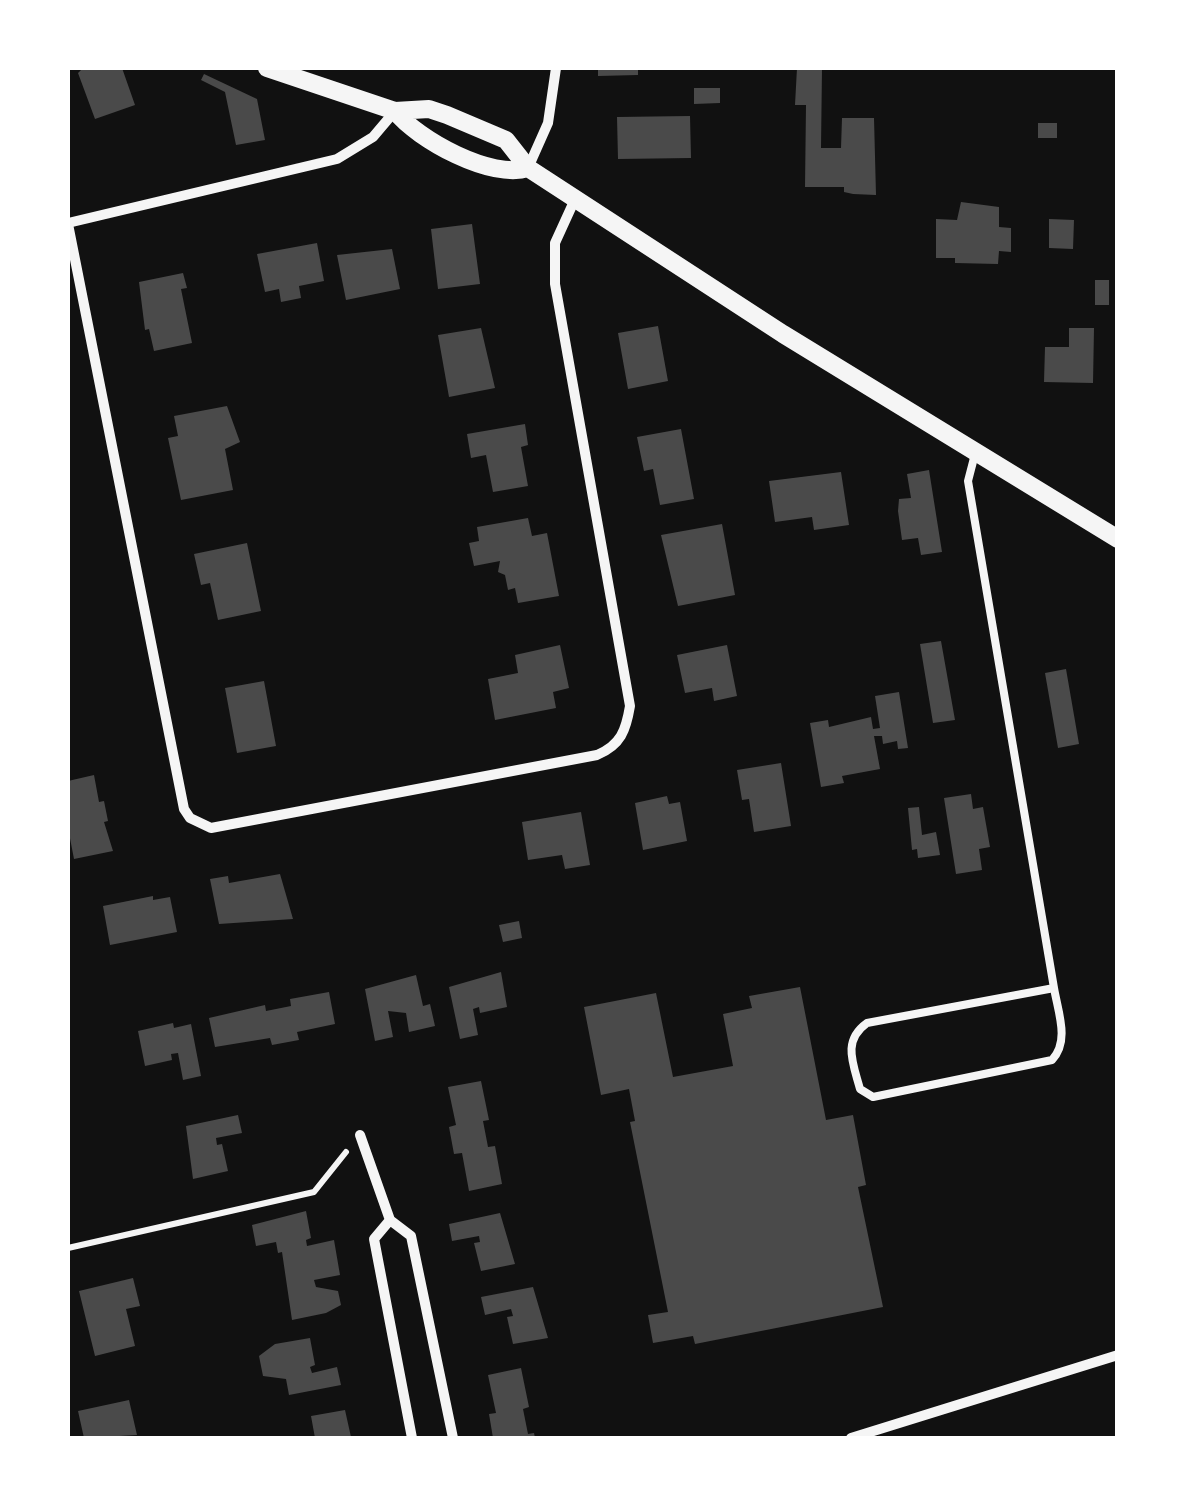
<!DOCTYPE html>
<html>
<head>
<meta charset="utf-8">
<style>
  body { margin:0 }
  #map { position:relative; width:1185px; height:1506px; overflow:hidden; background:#111; font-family:Figtree,sans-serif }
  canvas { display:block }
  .frame { position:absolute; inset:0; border:70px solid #fff; pointer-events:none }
</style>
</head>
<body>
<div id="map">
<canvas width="1185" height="1506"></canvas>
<div class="frame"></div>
</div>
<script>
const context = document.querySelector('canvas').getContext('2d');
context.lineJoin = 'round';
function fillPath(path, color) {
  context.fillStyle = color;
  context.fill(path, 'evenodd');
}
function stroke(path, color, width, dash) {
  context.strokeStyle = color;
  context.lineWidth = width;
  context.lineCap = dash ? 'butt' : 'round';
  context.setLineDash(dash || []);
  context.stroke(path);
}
const building = new Path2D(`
  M83 68H122L135 105 95 119 78 73Z
  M598 68H638V75L598 76Z
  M797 68H822L821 148H841L842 118H874L876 195 853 194 844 192V187H805L806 105H795Z
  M204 74 257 99 265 140 236 145 225 92 201 80Z
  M694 88H720V103L694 104Z
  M690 116 691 158 618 159 617 117Z
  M1038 123H1057V138H1038Z
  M961 202 999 207V227L1011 228V252L999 251 998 264 955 263V258H936V219L957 220Z
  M1049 219 1074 220 1073 249 1049 248Z
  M472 224 480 284 438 289 431 229Z
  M317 243 324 281 299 286 301 298 281 302 279 289 265 292 257 254Z
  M392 249 400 289 346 300 337 255Z
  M183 273 187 288 181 289 192 343 154 351 149 329 145 330 139 282Z
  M1095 280H1109V305H1095Z
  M658 326 668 381 628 389 618 333Z
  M481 328 495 388 449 397 438 335Z
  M1069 328H1094L1093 383 1044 382 1045 347H1069Z
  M227 406 240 442 225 449 233 490 181 500 168 438 178 436 174 416Z
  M525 424 528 445 521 447 528 486 493 492 486 455 471 458 467 434Z
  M681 429 694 499 660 505 653 469 644 471 637 437Z
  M929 470 942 552 921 555 918 538 902 540 898 511 899 499 911 498 907 474Z
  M841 472 849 525 814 530 812 517 775 522 769 481Z
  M528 518 532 536 547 533 559 596 518 603 515 588 508 590 505 575 498 572 500 561 474 566 469 543 479 541 477 527Z
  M722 524 735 595 678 606 661 535Z
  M247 543 261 611 218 620 210 583 201 585 194 554Z
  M941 641 955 720 933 723 920 644Z
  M560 645 569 688 553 692 556 708 495 720 488 679 518 673 515 655Z
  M727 645 737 696 714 701 712 688 685 693 677 655Z
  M1066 669 1079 744 1058 748 1045 673Z
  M264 681 276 746 237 753 225 688Z
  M899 692 908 748 898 749 897 741 883 744 882 736H874L880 769 842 776 844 783 821 787 810 723 828 720 829 727 871 717 873 729 880 728 875 696Z
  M781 763 791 826 754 832 749 799 742 800 737 770Z
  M94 775 99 802 104 801 108 821 104 822 113 851 74 859 68 828V781Z
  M971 794 973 809 983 807 990 847 979 849 982 870 956 874 944 798Z
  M667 796 669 804 680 802 687 841 643 850 635 803Z
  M919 807 922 835 936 832 940 855 918 858 917 849 912 850 908 808Z
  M581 812 590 865 565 869 562 855 528 860 522 822Z
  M280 874 293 919 219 924 210 879 228 876 229 883Z
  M153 896V900L170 897 177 932 110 945 103 906Z
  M519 921 522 938 503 942 499 925Z
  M501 972 507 1007 480 1013 479 1007 473 1009 478 1035 460 1039 449 987Z
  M416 975 423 1006 430 1004 435 1026 409 1032 406 1013 388 1011 393 1037 375 1041 365 989Z
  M800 987 826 1120 853 1115 866 1185 858 1187 883 1307 695 1344 693 1336 653 1343 648 1315 668 1312 630 1122 635 1121 629 1089 601 1095 584 1007 656 993 673 1077 733 1066 723 1014 752 1008 749 996Z
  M329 992 335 1024 297 1032 299 1040 272 1045 270 1038 215 1047 209 1018 265 1005 266 1011 291 1006 290 999Z
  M173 1023 174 1028 191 1024 201 1076 183 1080 178 1053 171 1054 172 1060 145 1066 138 1031Z
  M481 1081 489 1120 483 1121 488 1147 495 1146 502 1184 469 1191 462 1153 454 1154 449 1127 456 1125 448 1087Z
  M238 1115 242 1133 216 1138 217 1145 222 1144 228 1171 193 1179 186 1126Z
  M306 1211 311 1238 306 1240 307 1246 334 1240 340 1275 314 1280 316 1287 338 1291 341 1305 326 1313 292 1320 282 1252 278 1253 276 1242 256 1246 252 1225Z
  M500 1213 515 1264 481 1271 474 1243 480 1242 479 1236 452 1241 449 1224Z
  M133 1278 140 1306 126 1309 135 1346 95 1356 79 1291Z
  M533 1287 548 1338 513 1344 507 1317 513 1316 511 1309 485 1315 481 1297Z
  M310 1338 315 1365 310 1367 312 1373 337 1367 341 1385 289 1395 286 1379 263 1376 259 1356 275 1344Z
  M521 1368 529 1407 523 1409 528 1434 534 1433 535 1438H493L489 1414 496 1413 488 1375Z
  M129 1400 137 1435 84 1438 78 1411Z
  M345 1410 351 1437 315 1438 311 1416Z`);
const path = new Path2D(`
  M68 1248 314 1192 346 1152`);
const service = new Path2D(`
  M975 454 968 481 1054 988C1058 1012 1070 1041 1052 1060L873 1097 860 1089C853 1063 842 1041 867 1023L1054 988`);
const minor = new Path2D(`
  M528 168 548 123 556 68
  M68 223 337 159 373 137 395 111
  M68 224 184 809 190 818 211 828 597 755C621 745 626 730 630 706L555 284V243L576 197
  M360 1135 390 1220
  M412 1438 374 1239 390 1220 411 1236 453 1438
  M851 1438 1118 1355`);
const tertiary = new Path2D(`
  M267 68 395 111 429 109 447 115 506 140 528 168 783 334 1118 539
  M395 111C418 140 492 180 528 168`);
fillPath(building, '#4a4a4a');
stroke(path, '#f5f5f5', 6);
stroke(service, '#f5f5f5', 8);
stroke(minor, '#f5f5f5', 10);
stroke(tertiary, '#f5f5f5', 18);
</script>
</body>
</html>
